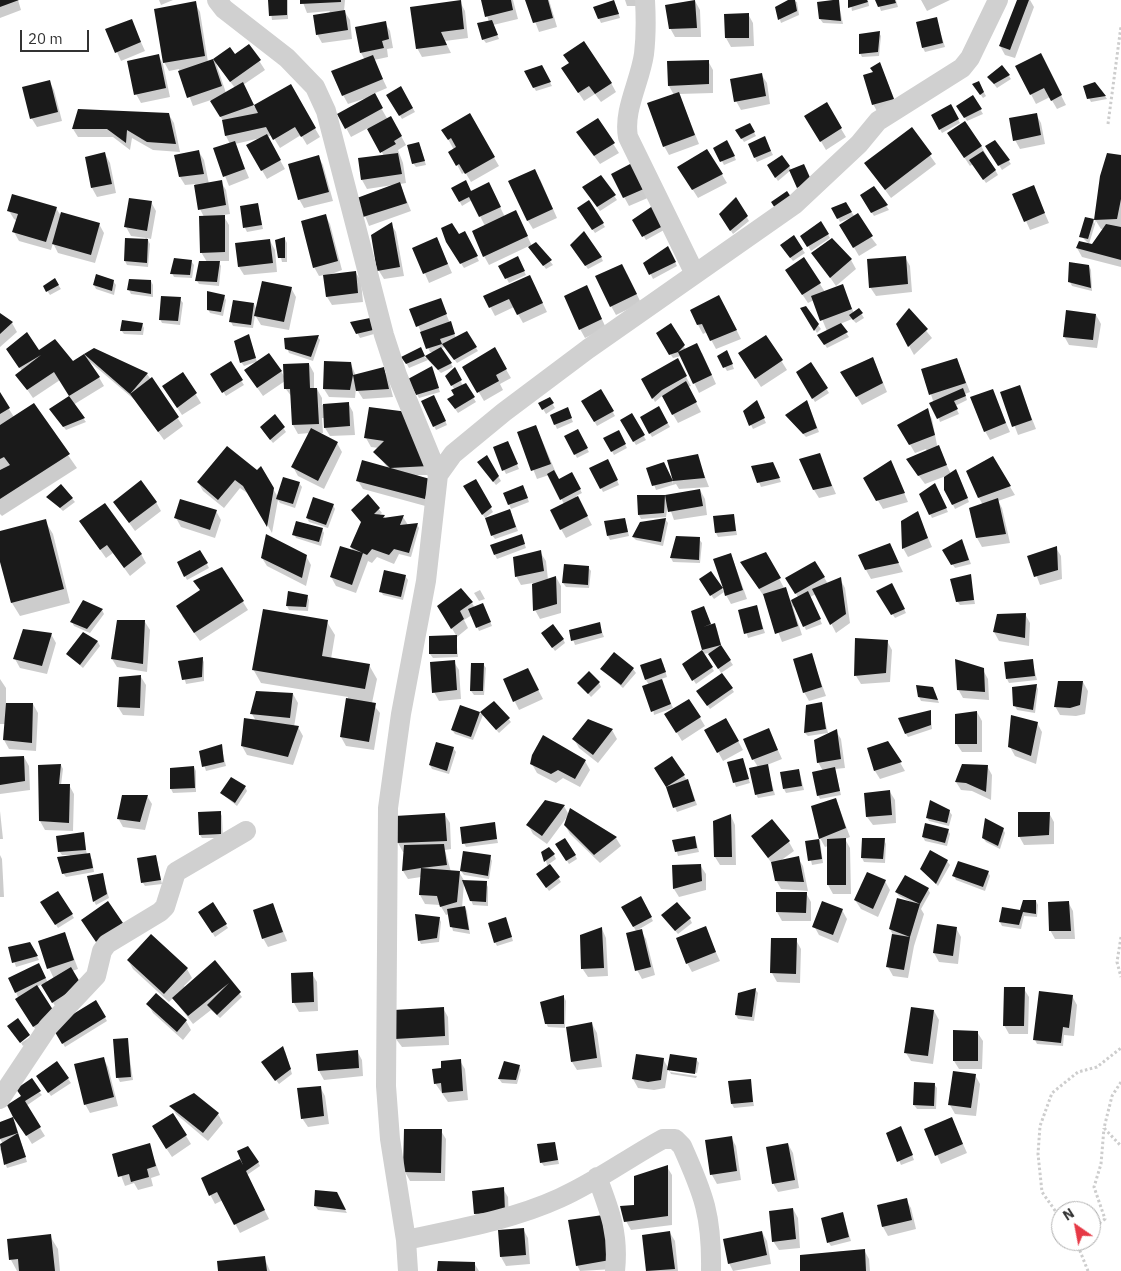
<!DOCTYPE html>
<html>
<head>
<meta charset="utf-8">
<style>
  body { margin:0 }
  #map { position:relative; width:1121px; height:1271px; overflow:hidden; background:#fff; font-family:"IBM Plex Sans",sans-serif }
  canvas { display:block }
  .north { position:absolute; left:1051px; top:1201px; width:50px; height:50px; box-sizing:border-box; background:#fff; border:1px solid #adadad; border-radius:50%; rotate:327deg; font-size:14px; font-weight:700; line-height:20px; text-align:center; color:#333 }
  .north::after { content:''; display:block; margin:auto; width:18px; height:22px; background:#e63946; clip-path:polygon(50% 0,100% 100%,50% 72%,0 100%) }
  .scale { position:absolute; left:20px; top:30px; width:69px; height:22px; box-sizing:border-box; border:2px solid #333; border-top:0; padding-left:6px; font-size:15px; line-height:18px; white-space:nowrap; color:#333; -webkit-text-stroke:4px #fff; paint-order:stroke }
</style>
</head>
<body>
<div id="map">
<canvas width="1121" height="1271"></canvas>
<div class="north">N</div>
<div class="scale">20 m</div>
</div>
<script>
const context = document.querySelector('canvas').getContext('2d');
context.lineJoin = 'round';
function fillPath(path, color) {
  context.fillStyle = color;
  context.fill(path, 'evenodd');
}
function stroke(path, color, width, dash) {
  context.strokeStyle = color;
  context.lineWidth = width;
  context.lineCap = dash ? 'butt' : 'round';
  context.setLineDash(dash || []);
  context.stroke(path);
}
const shadow = new Path2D(`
  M0 0H18L21 10 0 18Z
  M159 0H173L161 5Z
  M269 0H288V19L272 20Z
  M302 0H345L344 11 350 20 352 39 322 43 317 34 330 11 307 13Z
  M482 0H513L518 19 493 25 499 39 486 43 483 39 489 22Z
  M527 0H549L557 27 539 32Z
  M625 0H640V6H627Z
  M791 0 797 2 799 15 781 23 776 7Z
  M838 0 843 24 823 23 820 19Z
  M850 0H868L869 6 852 11Z
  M877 0H896L898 7 881 11Z
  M921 0H950L927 11Z
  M1019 0H1030L1034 7 1015 58 1005 55 1000 46Z
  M695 1 700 10 701 37H675L670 28Z
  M460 2 465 11 468 38 445 41 451 53 422 57 417 48Z
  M195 3 200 12 208 62 235 55 249 45 265 70 243 85 254 107 290 86 320 137 307 145 301 135 280 148 272 135 267 137 285 169 267 179 248 146 261 138 235 144 249 178 229 186 214 149 230 144 226 136 223 121 211 100 193 106 179 69 169 71 164 62ZM216 63 235 88 226 93Z
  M616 6 620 18 601 23 594 8Z
  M748 14 753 23 754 46 731 47 726 38 725 15Z
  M936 18 945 47 925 52 923 48Z
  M131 20 145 51 121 61 107 30Z
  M385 23 390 31 393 48 387 49 388 57 374 60 387 88 373 94 388 120 391 118 406 145 398 150 403 163 406 183 400 184 411 211 369 226 358 198 393 185 367 189 362 180 384 156 368 128 351 137 339 115 373 96 348 104 343 95 365 60 361 53Z
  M879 33 881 36 879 56 862 57 860 53Z
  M158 55 163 64 170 97 141 103 136 94Z
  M708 61 713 70V93L679 94 699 144 669 155 664 146 674 95 669 86Z
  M880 64 898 108 878 113 873 104 874 73Z
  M1045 64 1066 105 1057 109 1050 97 1036 104 1017 67Z
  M541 66 552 86 536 91 525 72Z
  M761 74 767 83 770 104 741 110 736 101Z
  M1009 76 1011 79 997 88 989 78Z
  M568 77 611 83 616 92 601 102 595 94 584 101Z
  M49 81 54 90 62 121 37 127 32 119 24 88Z
  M979 83 986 96 983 98 974 85Z
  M1095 83 1105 96 1107 99 1091 102 1089 98Z
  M401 88 415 112 402 119 388 96Z
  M973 97 983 114 967 121 958 106Z
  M826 104 846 137 826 150 806 116Z
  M950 105 960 123 942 133 932 115Z
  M1036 114 1041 123 1045 144 1020 149 1015 140Z
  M169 115 174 123 180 152 153 150 132 138 130 150 113 137H78L73 129Z
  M469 115 499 166 471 182 465 172 462 174 450 152 454 150 443 130Z
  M598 120 619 153 600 164 583 141Z
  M750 125 756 136 744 142 737 131Z
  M911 129 936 164 891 198 866 164Z
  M766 141 773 155 757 162 749 145Z
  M954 142 981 146 998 175 986 183 973 164 970 166Z
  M995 142 1011 164 1002 170 987 146Z
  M419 143 426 165 416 167 413 163Z
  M729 145 736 160 724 165 715 148Z
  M707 150 727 183 698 198 684 176Z
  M199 152 204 160 209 184 221 182 226 190 230 214 223 215 229 225V261H218L221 266 219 286 199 284 197 281 207 262 201 252 204 217 200 209 195 184 185 185 180 177Z
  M105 154 110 163 116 193 97 197 92 188 87 158Z
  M318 156 323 165 333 201 304 208 299 199Z
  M1121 156V267L1082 257 1077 248 1089 244 1081 236 1093 220 1095 224 1101 177ZM1096 221 1101 229H1104L1093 245 1089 244Z
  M632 165 650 197 629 206 612 175Z
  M768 166H789L791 170 778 181Z
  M601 177 617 200 600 211 586 192Z
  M540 179 557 218 533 229 528 221Z
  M1033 186 1049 223 1030 230 1014 194Z
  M874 188 889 210 874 216 861 196Z
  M453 189 493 193 505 217 520 221 532 246 536 244 553 265 546 269 529 246 489 265 484 256 485 226 472 200 462 206Z
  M736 199 749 221 733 234 720 214Z
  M151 202 156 211 151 239 147 238 150 244 148 267 127 265 125 261 146 238 131 236 126 227Z
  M589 202 605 227 595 233 581 213Z
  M258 204 263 229 247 232 245 228Z
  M845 204 877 245 859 256 846 234 850 218 840 222 833 209Z
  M654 207 664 230 646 240 634 220Z
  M56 208 61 216 99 224 104 233 95 263 58 253 53 243 51 250 19 241 14 232 17 221 14 219 9 211Z
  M325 215 330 224 342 270 326 276 356 273 361 281 363 302 332 305 327 297 324 275 319 276 314 267Z
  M821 222 830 238 811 251 802 236Z
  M391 224 396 232 404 276 384 279 379 271Z
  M464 233 479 261 464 268 447 242Z
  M285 239 287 243V262H282L277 241Z
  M437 239 452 273 429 283 414 248Z
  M832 240 851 260 856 269 836 286 813 253Z
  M270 241 275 250 277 272 244 275 239 267Z
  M668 248 677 266 653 279 645 263Z
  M574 249 601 257 603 261 588 269Z
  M802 249 805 253 793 261 784 250Z
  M905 257 910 266 912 292 876 296 870 287Z
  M804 259 825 292 842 286 854 313 859 310 864 318 856 323 852 319 840 324 849 337 827 348 819 335 827 331 814 300 808 303 792 279Z
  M191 261 194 265 192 278 174 277 172 273Z
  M519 261 526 275 509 283 500 266Z
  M1089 266 1091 270 1092 291 1072 286 1070 282Z
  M627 274 641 303 616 315 611 306Z
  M55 280 61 289 50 295 44 286Z
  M113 281 116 285 114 295 96 289 94 285Z
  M151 281 153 285V297L131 294 129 290Z
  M534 285 547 312 523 323 514 307 495 316 485 297Z
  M587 287 606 328 585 338 580 329Z
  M291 288 296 297 289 330 261 325 255 315 253 328 233 326 231 322 254 304 257 310Z
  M224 296 226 300 223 316 210 313 208 309Z
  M180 299 183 303 180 325 162 323 160 319Z
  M440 299 456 338 466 333 478 351 457 363 445 347 441 348 453 367 441 373 428 360 409 368 403 357 420 349 425 358 436 352H430L411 310Z
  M724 305 741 339 716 349 707 332 703 334 698 325Z
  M805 307 821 329 817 333 802 309Z
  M909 310 932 338 914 355 897 324Z
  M0 314 12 323 17 332 0 347Z
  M1096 315 1101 324 1097 348 1069 345 1064 336Z
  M369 319 374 334 360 338 352 323Z
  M142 324 144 328 143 335 124 334 121 330Z
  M671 325 686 350 702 353 716 384 699 393 681 356 673 358 657 334Z
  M249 336 257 362 281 371 285 378 309 364 314 373V389H317L322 398V405L348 403 353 412 355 435 330 436 325 428V418H322L323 433H317L337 443 342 452 324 489 298 476 293 467 310 433 298 434 293 425 292 397 285 388V381L263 396 251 379 256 362 244 366 241 362Z
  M766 336 787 370 761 387 745 362Z
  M318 337 320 340 313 361 289 353 287 348Z
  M94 349 147 374 183 426 164 440 136 401 90 362 104 386 73 405 86 422 66 430 51 410 70 396 60 380 33 398 17 375 22 371 13 358 39 351 73 363Z
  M494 349 511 378 500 384 503 390 484 401 464 367Z
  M729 356 734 369 727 371 719 357Z
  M873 358 887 392 862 405 842 373Z
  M957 359 970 392 965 394 967 400 955 406 959 414 940 422 923 370Z
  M677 360 691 386 688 387 701 412 678 423 662 396 655 402 643 379Z
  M230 363 244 385 226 396 212 374Z
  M351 364 356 376 383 369 388 377 393 397 363 399 356 388 355 398 329 397 324 389Z
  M811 364 829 393 815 402 797 372Z
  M455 369 463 386 465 385 476 402 458 413 451 403 455 390 448 380Z
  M433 372 440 392 419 398 417 394Z
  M183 374 201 403 182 415 169 395Z
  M1019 386 1036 429 1018 435 1002 393Z
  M992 390 1010 432 990 440 985 431Z
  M601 391 615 416 597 426 583 401Z
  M0 395 14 417 33 405 77 468 2 516 0 514Z
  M549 398 555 408 546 414 540 404Z
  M436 400 447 425 436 430 434 426Z
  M807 401 819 432 806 437 789 419Z
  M758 406 766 423 753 429 751 425Z
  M370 408 433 475H416L430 480 429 507 363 489 358 481 388 468 375 452 379 448 371 447 366 438Z
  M659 408 670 427 652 437 641 418Z
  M927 410 932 419 937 445 951 474H958L969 502 955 509 946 490V476L925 484 913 468 927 451 926 449 915 453 899 426Z
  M569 413 573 422 557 429 551 415Z
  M631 415 646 440 636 445 621 421Z
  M275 416 286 432 273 443 263 431Z
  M536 426 559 480 571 473 582 493 576 496 592 525 566 538 561 529 564 504 549 475 537 479 519 433Z
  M577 431 589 452 577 458 566 436Z
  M618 432 627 448 614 455 605 439Z
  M509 447 519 469 506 474 504 470Z
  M819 455 836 494 819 498 814 490Z
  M697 456 709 487 679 489 676 484 656 490 648 468H666L673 484 668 461Z
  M487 457 501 481 496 485 481 466Z
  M992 457 1015 495 998 501 1002 508 1010 543 982 547 977 538 971 509 983 505 979 498Z
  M610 464 619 485 603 492 601 488Z
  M753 467H775L781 482 761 487Z
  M260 468 278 497 299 483 302 487 295 508 280 503 278 500 272 533 250 495 240 488 224 508 203 491 198 482 257 472Z
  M895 471 908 502 883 509 865 479Z
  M475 481 493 512 485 518 464 486Z
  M61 486 75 502 63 511 48 497Z
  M937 489 948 512 932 518 930 514Z
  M700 490 705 499 707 515 674 520 668 503 666 517 641 519 639 515 638 497 665 496Z
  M525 491 529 502 511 509 505 494Z
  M368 496 382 513 378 516H384L386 519 403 517 408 525 417 524 419 528 411 557 399 554 394 564 377 557 372 563 368 561 356 593 336 586 331 577 353 551 351 547 362 522Z
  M114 502H156L161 511 135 531Z
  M333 505 335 509 328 528 309 522 307 518Z
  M510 510 518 531 495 539 492 535Z
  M216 511 221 520 215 538 181 527 176 518Z
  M917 513 932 547 908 557 903 548Z
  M734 516 737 535 718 537 716 533Z
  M625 519 629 536 610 540 608 536Z
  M665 519 668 523 663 546 636 540 633 537Z
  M45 521 53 534 70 603 20 616 12 603 0 557V533Z
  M322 529 324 533 321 546 296 538 294 534Z
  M86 530 141 554 146 563 130 576 113 553 106 558Z
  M522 536 526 548 497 559 495 555Z
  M699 539 702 543 700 563 673 562 671 558Z
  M964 545 971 564 955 568 943 550Z
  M1056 548 1061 556 1062 579 1040 585 1029 556Z
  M200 551 209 568 187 580 185 576Z
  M540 552 546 561 548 580 556 577 561 586V613L540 619 535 610 533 583 521 585 516 576Z
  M731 554 747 599 731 604 726 595Z
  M766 554 791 601 798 597 787 579 815 562 828 584 840 579 845 588 850 623 836 633 816 594 810 597 822 624 806 630 795 606 793 607 802 635 782 642 765 598 742 563Z
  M894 554 903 572 871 579 866 570Z
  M306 556 311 565 306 586 267 566 262 558Z
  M588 567 591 571 589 588 566 587 563 583Z
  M711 572 724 592 714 599 702 583Z
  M405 576 408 580 403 600 383 595 381 591Z
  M970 576 975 604 960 605 957 601Z
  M894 589 906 613 895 618 878 592Z
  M480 590 485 599 479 601 474 593Z
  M201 592 243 602 248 610 200 641 182 616Z
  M307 596 309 600 308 611 289 610 287 606Z
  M472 603 475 608 485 609 492 626 479 631 472 615 464 620 468 628 457 637 444 615Z
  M756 606 765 633 748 638 740 610Z
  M102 610 104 614 90 633 74 626 72 622Z
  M692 612H706L711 626 715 625 717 629 722 649 733 665 721 673 709 653 703 654 714 671 696 684 683 664 703 651Z
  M1025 614 1030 623 1029 646 999 641 994 632Z
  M145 622 150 630 147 672 117 667 112 659Z
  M327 622 335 635 331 659 369 665 377 679 372 703 380 713 374 750 346 746 341 737 348 697 261 683 253 669Z
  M599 624 604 637 575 645 570 631Z
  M51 634 56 643 47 674 20 668 15 659Z
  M83 634 98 642 100 646 83 668 67 654Z
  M456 637 458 657 433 658 430 654Z
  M545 637 563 639 565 643 555 651Z
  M887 641 892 650 890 682 861 684 856 676Z
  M811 655 826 696 809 701 804 692Z
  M202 658 204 662V681L186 684 180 662Z
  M1032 660 1037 680 1009 683 1007 679Z
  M454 662 459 670 461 699 439 701 434 692Z
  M663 663 667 677 661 679 673 708 654 715 649 685 646 680Z
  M483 664 486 668 484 695H474L471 691Z
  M602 669H633L636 673 623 688Z
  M983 670 988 679 989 700 963 698 958 689Z
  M141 677 146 685 144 716 123 715 118 707Z
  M532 678 543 699 519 710 504 680Z
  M0 679 6 688V704H33L38 713 36 751 9 749 4 740 5 724H0Z
  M1083 682 1088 691 1085 714 1076 716 1060 715 1055 706Z
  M579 683H599L601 687 591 697Z
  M1036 685 1038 689 1035 713 1017 710 1015 706Z
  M732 689 734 692 710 709 700 695Z
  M935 692 939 703 921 701 919 697Z
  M293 694 298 703 294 727H298L303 736 293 765 247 755 242 746 256 721 252 714Z
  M689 700 705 726 682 741 666 715Z
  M494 702 511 722 499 733 483 715 473 740 455 734 452 730 461 707 481 714Z
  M821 704 828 733 808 736 805 733Z
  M930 711 932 729 908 737 906 734Z
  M977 712 982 721V752H962L956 743Z
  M726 719 743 750 723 761 706 730Z
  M1037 723 1042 732 1036 764 1015 756 1010 747Z
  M612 730 617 739 598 763 579 748 574 739Z
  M769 730 782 759 767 765 775 795 758 798 756 794 758 767 753 759Z
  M836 731 841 739 845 768 835 769 841 795 820 799 818 795 823 771 818 762Z
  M544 737 585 761 590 770 580 787 563 778 556 783 537 773 532 764Z
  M888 742 905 771 880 779 875 771Z
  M221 746 226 766 206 771 200 752Z
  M453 748 456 752 449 774 432 769 430 765Z
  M24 757 29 766 30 790 0 794V758Z
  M742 759 750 783 736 787 728 763Z
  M61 765 63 769 61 785H69L74 794 73 831 45 830 40 821 39 766Z
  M987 766 992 775 991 800 972 791 961 790 956 782Z
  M194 767 196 771V792L173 793 171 789V769Z
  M656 769 684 776 690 785 697 805 677 812 667 788Z
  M799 770 804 790 786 793 784 789Z
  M245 787 247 791 237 806 221 793Z
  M890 792 895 800 896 823 873 825 867 817Z
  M147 796 152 804 145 830 123 827 118 818Z
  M836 799 850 837 845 839 850 848 851 894H833L828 885V846L825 847 820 838Z
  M564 806 569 815 616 838 621 846 600 863 570 834 565 825 567 817 547 844 533 834 528 825Z
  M0 811 3 839H0Z
  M949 811 952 815 949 826 929 821 927 817Z
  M220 812 222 816 223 838H202L200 835Z
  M1049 813 1054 822V844L1024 845 1019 836Z
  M445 815 450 823 451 849 445 850 451 872H459L465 882 486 883 488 887V906L473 905 464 883 462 908 465 907 467 911 470 934 453 931 449 914 446 915 440 905 425 904 420 895 421 877 408 879 403 871 405 852H403L398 843Z
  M731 816 735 825 736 865H720L715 857Z
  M494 824 498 843 466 847 464 843Z
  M1003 829 1005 833 1000 849 986 842 983 838Z
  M948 830 950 834 947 846 925 841 923 837Z
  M83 833 87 855 92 859 94 872 66 877 63 873 70 855H62L59 851Z
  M752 836 789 842 794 851 780 861 798 858 803 866 808 891 781 889 776 880 773 865Z
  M695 837 699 852 678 856 674 841Z
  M820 840 823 863 812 865 807 842Z
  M884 840 886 844 885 863 864 862 862 858Z
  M559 848 575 855 577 859 569 864Z
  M543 853 554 855 556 859 549 864 561 882 549 891 540 878 548 867Z
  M0 855 2 859 4 897H0Z
  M156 856 162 884 145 886 143 883Z
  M490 857 492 861 489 879 464 875 461 871Z
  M947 861 950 865 938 886 922 869Z
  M700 865 706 874V890L679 897 674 889V866Z
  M988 872 990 876 985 891 956 880 954 876Z
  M102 874 109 898 96 905 94 901Z
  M885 881 890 890 878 917 861 909 855 900Z
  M928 889 930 893 921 909 924 914 914 946 908 978 893 976 888 967 893 935 890 929 911 902 899 896 896 892Z
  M58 892 74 918 58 928 42 902Z
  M777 893H806L811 902V921H782L777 912Z
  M641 898 653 921 636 931 623 907Z
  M1036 901 1038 905 1037 917 1024 916 1021 929 1002 926 1000 922Z
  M1068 902 1073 911 1075 939H1055L1050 930Z
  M212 904 228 928 215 937 200 912Z
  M273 905 287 941 268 947 263 938Z
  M842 910 847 919 838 943 819 935 814 926Z
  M439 918 441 922 439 942 421 944 419 940Z
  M506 919 513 941 497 946 495 942Z
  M665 919H690L692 923 678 934Z
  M705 928 720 961 692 972 687 963Z
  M956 928 961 937 958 964 939 962 934 953Z
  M602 929 606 938 608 976 588 977 582 968Z
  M641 931 646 939 655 975 642 979 637 970Z
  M65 934 78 969 72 971 85 993 58 1011 42 984 37 987 60 1024 96 1002 107 1021 65 1047 53 1026 39 1035 22 1008 16 992 41 968 48 983 54 979 49 968Z
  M151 936 187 969 192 978 184 986 186 988 230 982 242 997 220 1018 211 1010 193 1024 173 998 169 1002 133 969 128 960Z
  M773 939 796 940 801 949 800 983 777 982 772 973Z
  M29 943 39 960 16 967 10 948Z
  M312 974 317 982 318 1011 299 1012 294 1003Z
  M755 989 758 993 754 1021 738 1019 736 1015Z
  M1024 989 1029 997 1028 1034H1009L1004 1025Z
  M156 995 186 1021 191 1030 183 1040 153 1013 148 1004Z
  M1072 996 1077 1005 1074 1036 1064 1035 1063 1046 1037 1044 1035 1040Z
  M564 997 566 1001 565 1028 548 1027 546 1023Z
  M443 1008 448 1017 449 1045 402 1047 396 1039Z
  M934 1011 939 1020 933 1064 911 1061 906 1053Z
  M592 1024 597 1033 602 1067 577 1070 572 1062Z
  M977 1032 983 1041 982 1069H959L954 1061Z
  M30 1037 32 1040 23 1046 21 1043Z
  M127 1039 133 1080 120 1082 118 1078Z
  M285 1051 292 1074 279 1084 265 1066Z
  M357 1051 362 1060 363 1076 324 1080 319 1071Z
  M103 1058 108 1067 118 1106 90 1113 85 1104Z
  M663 1059 669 1069 696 1059 699 1063 697 1073 670 1069V1072L668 1069 665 1088 654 1090 638 1088 633 1079Z
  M460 1061 465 1069 468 1100 448 1102 435 1083 443 1070Z
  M505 1062 519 1066 521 1070 517 1084 502 1083 499 1079Z
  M57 1063 71 1083 51 1096 40 1080Z
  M670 1072 697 1076 696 1078 671 1074Z
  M975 1075 980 1084 976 1116 955 1114 950 1105Z
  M750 1081 754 1106 734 1108 732 1104Z
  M934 1084 937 1088 936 1109H917L914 1105Z
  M320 1087 325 1096 329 1124 308 1127 302 1118Z
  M39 1092 42 1095 26 1106 45 1136 32 1144 13 1114 22 1097Z
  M171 1106 218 1114 223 1123 208 1141 176 1114Z
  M952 1119 967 1153 941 1164 926 1130Z
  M15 1122 27 1162 7 1168 0 1149 3 1144 0 1139V1123Z
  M441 1131 446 1139 445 1181H410L405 1172Z
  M903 1132 914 1160 901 1165 887 1133Z
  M158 1136H186L191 1144 172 1157Z
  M731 1137 736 1146 741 1180 717 1184 712 1175 707 1141Z
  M555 1143 559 1164 544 1166 541 1162Z
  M788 1144 793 1153 799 1188 778 1192 773 1183Z
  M149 1145 160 1175 151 1178 153 1186 138 1190 134 1183 125 1186 113 1155Z
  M239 1151 258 1162 260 1166 247 1175 269 1219 240 1233 223 1200 215 1204 202 1179 247 1170Z
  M667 1167 672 1175V1225L631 1230 626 1221Z
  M503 1189 508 1197 509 1221 480 1223 475 1214Z
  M336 1194 347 1213 318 1210 315 1206Z
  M906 1200 911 1208 916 1229 888 1236 883 1227 878 1206Z
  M793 1209 798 1218 800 1248 779 1250 773 1241Z
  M843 1214 851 1241 831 1246 829 1243Z
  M570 1221 614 1269 580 1271 577 1265Z
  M523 1229 528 1238 530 1264 506 1266 501 1257 499 1231Z
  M762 1232 767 1241 771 1264 733 1271 729 1263Z
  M670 1233 675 1241 678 1271H648L643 1236Z
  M50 1236 58 1249 60 1271H17L11 1260Z
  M864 1250 869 1259 870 1271H802L836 1255V1252Z
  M264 1257 270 1271H219Z
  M474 1263 479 1271H439Z`);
const building = new Path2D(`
  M0 0H19L0 7Z
  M268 0H287V15L269 16Z
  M300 0H341V2L300 4Z
  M461 0 464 29 441 32 447 45 416 49 410 7Z
  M481 0H511L513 10 485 17Z
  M525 0H548L553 18 533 23Z
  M614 0 619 14 598 19 593 7Z
  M695 0 697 28 669 29 665 5Z
  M788 0H795L797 11 778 20 775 7Z
  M833 0H839L841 21 819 19 817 2Z
  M848 0H867L868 2 848 8Z
  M875 0H895L896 3 878 7Z
  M1017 0H1029L1010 50 999 46Z
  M196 1 205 56 163 63 154 9Z
  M345 10 348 30 316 35 313 15Z
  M749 13V38H725L724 14Z
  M937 17 943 43 922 48 916 22Z
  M132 19 141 42 115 53 105 29Z
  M492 20 498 35 482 40 477 23Z
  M386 21 389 39 382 41 384 48 360 53 355 27Z
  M880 31 878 52 859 54V34Z
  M584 41 612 83 595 94 589 86 578 93 561 68 569 63 563 55Z
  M249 44 261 60 230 82 213 59 230 47 235 54Z
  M1041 53 1062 95 1051 101 1044 88 1030 95 1015 66Z
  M159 54 166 88 134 95 127 61Z
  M373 55 383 79 342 96 331 71Z
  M213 59 222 86 187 98 178 71Z
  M709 60V84L668 86 667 61Z
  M880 62 894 99 872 105 863 75 873 72 870 68Z
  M542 65 551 82 533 88 524 71Z
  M1002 65 1010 75 994 84 987 77Z
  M762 73 766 96 734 102 730 79Z
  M50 80 58 112 30 119 22 87Z
  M979 81 984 92 980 95 972 84Z
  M243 82 254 105 220 117 210 101Z
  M1095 82 1106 96 1087 99 1083 86Z
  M291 84 316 128 301 137 295 127 273 140 266 127 225 136 222 120 258 113 254 105Z
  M401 86 413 108 399 116 386 95Z
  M679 92 695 135 663 147 647 103Z
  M375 93 383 108 345 129 337 114Z
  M973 95 982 109 964 118 956 106Z
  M827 102 842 128 820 142 804 116Z
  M951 104 959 119 939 130 931 115Z
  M78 109 169 113 176 144 147 142 127 130 126 143 107 129H72Z
  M470 113 495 157 465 174 459 164 456 166 448 152 456 147 451 138 448 140 441 130Z
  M1037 113 1041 135 1013 141 1009 118Z
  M391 116 402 136 394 141 396 144 380 153 367 129Z
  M598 118 615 143 594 156 576 132Z
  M965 121 982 146 964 158 947 133Z
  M750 123 755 132 741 139 735 130Z
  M912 127 932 154 885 190 864 163Z
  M267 134 281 160 261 171 246 145Z
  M765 136 771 151 754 158 748 144Z
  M727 140 735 156 720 162 713 148Z
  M995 140 1010 160 998 166 985 146Z
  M235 141 245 169 223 177 213 148Z
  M419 142 425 161 412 164 407 145Z
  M707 149 723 174 692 190 677 167Z
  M199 150 204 174 179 177 174 155Z
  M983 151 996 170 983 180 969 160Z
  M105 152 112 184 91 188 85 157Z
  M398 153 402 174 361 180 358 158Z
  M1107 153 1121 155V199L1117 219 1094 220 1100 176Z
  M319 155 329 192 298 200 288 164Z
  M782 155 790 166 775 178 767 165Z
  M632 163 646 188 623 198 611 174Z
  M804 164 812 182 797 188 789 170Z
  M535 169 553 209 527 221 508 181Z
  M601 175 616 195 597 207 582 187Z
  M222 180 226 205 198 210 194 185Z
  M466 180 471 191 489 182 501 207 479 217 469 197 459 202 451 188Z
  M400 182 407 203 363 217 357 198Z
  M1034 185 1045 213 1024 222 1012 194Z
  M874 186 888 205 871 213 860 195Z
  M787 191 793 200 777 211 771 202Z
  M12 194 57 207 46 242 12 232 18 214 7 211Z
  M736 197 748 216 730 231 719 214Z
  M129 198 152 201 147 231 124 227Z
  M589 200 604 223 592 230 577 208Z
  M846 202 852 212 837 219 831 208Z
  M258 203 262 225 243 228 240 206Z
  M654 205 663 226 642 237 632 220Z
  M516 210 528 236 483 257 472 231Z
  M61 212 100 223 91 255 52 244Z
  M858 213 873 236 853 248 839 225Z
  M326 214 338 261 313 268 301 221Z
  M225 215V252L200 253 199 216Z
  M1085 217 1094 219 1088 239 1079 237Z
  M821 221 829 234 807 247 800 236Z
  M392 222 400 267 377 271 371 235Z
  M452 223 459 234 465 231 478 256 460 264 446 242 441 228Z
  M1106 224 1121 227V260L1076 248 1079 241 1092 244Z
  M584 231 602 257 585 266 570 245Z
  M794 235 803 249 790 258 780 245Z
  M285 237V258H278L275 240Z
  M437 237 448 264 423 274 412 248Z
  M125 238 148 239 147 263 124 261Z
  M832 238 852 259 830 278 811 253Z
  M270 239 273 263 238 267 235 243Z
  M536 242 552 260 543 266 528 247Z
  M668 246 676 262 649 275 643 263Z
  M518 256 525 271 505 279 498 266Z
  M906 256 908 284 869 288 867 259Z
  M804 257 821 283 802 295 785 270Z
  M174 258 192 260 190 275 170 274Z
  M199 261H220L217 282 195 281Z
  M1069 262 1089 265 1091 288 1068 282Z
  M622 264 637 294 610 307 595 276Z
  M356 271 358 293 326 297 323 275Z
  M96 274 114 280 112 291 93 285Z
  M530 275 543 303 517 315 509 299 489 308 483 296Z
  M55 278 59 285 46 292 43 286Z
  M129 279 151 280V294L127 290Z
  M262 281 292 287 284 322 254 316Z
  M843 284 852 309 820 321 811 296Z
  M587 285 602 319 579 330 564 296Z
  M207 291 225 295 221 312 207 310Z
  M719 295 737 330 710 341 702 324 697 325 690 310Z
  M161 296 181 297 178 321 159 320Z
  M441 298 447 314 416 327 409 309Z
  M233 300 254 303 251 325 229 322Z
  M806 306 819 324 814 331 800 308Z
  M859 308 863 313 853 320 849 315Z
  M909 308 928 329 908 347 896 324Z
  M1066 310 1096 314 1093 340 1063 337Z
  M0 313 13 322 0 334Z
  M370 318 373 330 356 334 350 322Z
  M122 320 143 323 141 331H120Z
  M451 321 455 334 440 339 442 344 426 349 420 332Z
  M671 323 685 345 678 352 669 355 656 333Z
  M841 323 848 332 824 345 817 335Z
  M467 331 477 347 454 360 442 344Z
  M27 332 39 350 55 339 73 361 84 354 100 377 69 396 54 372 27 390 15 375 41 355 19 368 6 349Z
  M249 334 256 358 240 363 234 341Z
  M319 335 311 357 285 349 284 338Z
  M766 335 783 360 755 379 738 353Z
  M697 343 712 375 693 384 678 352Z
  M421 347 425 356 406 364 401 357Z
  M441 347 452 363 438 370 425 356Z
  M495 347 507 369 496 375 499 381 477 393 462 367Z
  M94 348 148 373 130 394 152 377 179 417 158 432 130 394 84 354Z
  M727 350 733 364 723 368 717 356Z
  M269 353 282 371 257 388 244 370Z
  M873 357 883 383 856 397 840 372Z
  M678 358 687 376 662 390 652 399 641 379Z
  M957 358 966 383 929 395 921 369Z
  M231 361 243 380 222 393 210 374Z
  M324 361 351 362 353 375 350 390 323 389Z
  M811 362 828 388 812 399 796 372Z
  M309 363 310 388H317L319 424 292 425 290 389H284L283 364Z
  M432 366 439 388 416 395 408 379Z
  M384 367 389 389 356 391 353 375Z
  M455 367 462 380 451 386 445 376Z
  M183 372 197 393 177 408 162 386Z
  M686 381 697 402 672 415 662 396Z
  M466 383 475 397 455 409 447 399 454 395 451 390Z
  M1020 385 1032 420 1012 427 1000 392Z
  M963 388 966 396 954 401 958 409 937 419 929 403Z
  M601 389 614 411 594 422 581 401Z
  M993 389 1006 423 984 432 970 397Z
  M0 392 10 408 0 414Z
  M434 395 446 421 433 427 421 401Z
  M69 396 85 418 63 427 49 409Z
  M550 397 554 403 542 410 538 403Z
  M757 400 765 418 749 426 743 411Z
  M807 400 817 428 803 434 785 415Z
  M349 402 350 426 324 428 323 404Z
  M34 403 70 454 0 499V470L10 465 4 457 0 459V425Z
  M659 406 668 423 649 434 640 417Z
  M369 407 408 412 429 466 390 468 373 452 384 441 364 438Z
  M568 407 572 418 554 425 550 415Z
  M928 408 935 435 909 445 897 425Z
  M632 413 645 435 633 442 620 420Z
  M275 414 285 427 270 440 260 427Z
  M536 425 551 464 531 471 517 432Z
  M311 428 338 442 318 481 291 467Z
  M578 429 588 448 574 455 564 436Z
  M619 430 626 444 611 452 603 438Z
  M508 441 518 464 502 471 493 447Z
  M939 445 947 465 918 476 906 459Z
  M227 446 257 470 261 466 274 488 267 527 243 486 235 480 218 500 197 482Z
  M820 453 832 486 813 490 799 459Z
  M698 454 705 478 673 481 667 460Z
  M487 455 499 476 493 482 477 462Z
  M993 456 1011 486 978 498 966 471Z
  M608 459 618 480 600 489 589 468Z
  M362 460 430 479 425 499 356 481Z
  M891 460 905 493 876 501 863 478Z
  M664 462 673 481 652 486 646 468Z
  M773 462 780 478 757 483 751 466Z
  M956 469 968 498 952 505 944 490V477Z
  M554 470 559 479 572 472 581 489 560 500 547 474Z
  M283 477 300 482 293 504 276 499Z
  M476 479 492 507 482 515 463 486Z
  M141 480 157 502 129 523 113 502Z
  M935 483 947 508 929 515 919 494Z
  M61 484 73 498 60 508 46 497Z
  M523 485 528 498 508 505 503 493Z
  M700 489 703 506 668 512 665 495 664 513 638 515 637 495H665Z
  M368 494 380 508 374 514 385 515 383 518 404 515 400 525 418 523 409 553 394 549 389 555 372 549 367 555 350 547 361 522 351 510Z
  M578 496 588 516 560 530 550 510Z
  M313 497 334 504 326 525 306 518Z
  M998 498 1006 534 976 538 969 508Z
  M180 499 217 510 210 530 174 518Z
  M105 503 142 554 124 568 107 545 100 550 79 521Z
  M510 509 516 527 491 536 485 518Z
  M918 511 928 538 902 549 901 521Z
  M734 514 736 531 715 533 713 516Z
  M625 518 628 532 607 536 604 521Z
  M666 518 661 542 632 537 640 522Z
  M46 519 64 589 11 603 0 562V531Z
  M296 521 323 528 319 542 292 535Z
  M266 534 307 555 302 578 261 558Z
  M522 534 525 544 494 555 490 545Z
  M676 536 700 537 699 560 670 558Z
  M962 539 969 560 951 565 942 550Z
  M890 543 899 563 865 570 858 555Z
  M340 546 363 553 352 585 330 577Z
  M1057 546 1058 570 1034 577 1027 556Z
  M200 550 208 563 184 577 177 562Z
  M541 550 544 571 515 577 513 557Z
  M766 552 781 578 759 589 740 562Z
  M731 553 743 590 725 596 723 588 710 596 699 579 711 571 723 588 713 559Z
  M815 561 825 577 795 594 785 578Z
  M564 564 589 566 588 585 562 583Z
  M222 567 244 601 194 633 176 606 200 590 193 581Z
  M384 570 406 575 401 597 379 592Z
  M971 574 974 600 956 602 950 579Z
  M556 576 557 604 533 611 532 584Z
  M841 577 846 614 830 625 812 589Z
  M892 583 905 609 891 615 876 591Z
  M786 587 798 626 775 634 763 594Z
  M461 588 473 602 460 611 464 619 451 629 437 606Z
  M288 591 308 595 306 607 286 606Z
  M808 591 821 619 803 627 791 600Z
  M83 600 103 609 87 629 70 622Z
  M483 603 491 622 476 628 468 609Z
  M757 605 763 629 744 634 738 610Z
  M704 606 711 624 703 627 715 623 721 645 731 660 718 669 708 654 721 645 702 650 691 611Z
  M263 609 328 620 322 656 370 664 365 689 252 670Z
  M1026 613 1025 638 993 632 997 614Z
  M117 620H145L143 664 111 659Z
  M600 622 602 633 571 641 569 630Z
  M553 624 564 639 552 648 541 633Z
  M23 629 52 633 42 666 13 659Z
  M83 632 98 641 80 665 66 654Z
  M457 635V654H429V636Z
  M855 638 888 640 886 673 854 676Z
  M702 650 713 667 692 681 682 664Z
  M614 652 634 668 621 685 600 669Z
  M812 653 822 687 803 693 793 659Z
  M203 657 202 677 182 680 178 661Z
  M661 658 666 672 645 680 640 665Z
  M955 659 984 668 985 692 957 690Z
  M1033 659 1035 676 1006 679 1004 662Z
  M455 660 457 690 432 693 430 662Z
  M471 663H484L483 691H470Z
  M528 668 539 690 513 702 503 679Z
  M589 671 600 682 588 694 577 683Z
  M722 673 733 688 707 706 696 691Z
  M141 675 140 708 117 707 119 677Z
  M662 679 671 704 651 712 642 686Z
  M1058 681H1083L1080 705 1070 708 1054 707Z
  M1037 684 1033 710 1013 706 1012 687Z
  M916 685 933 687 938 700 918 697Z
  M256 691 293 693 290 718 250 714Z
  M346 698 376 703 369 742 340 737Z
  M689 699 701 717 676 733 664 714Z
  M494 701 510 718 496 730 480 712Z
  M822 702 826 729 804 733 806 705Z
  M6 703H33L32 743 3 740Z
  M460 705 480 712 471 737 451 730Z
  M931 710V725L905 734 898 718Z
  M977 711V744H955V714Z
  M1011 715 1038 722 1031 756 1008 747Z
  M244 718 299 726 288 757 241 746Z
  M726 718 739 741 717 753 704 730Z
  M588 719 613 729 593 755 572 739Z
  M769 728 778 750 752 760 743 739Z
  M837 729 841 759 817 763 814 740Z
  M543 735 586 760 575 779 558 770 551 774 530 764 532 755Z
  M888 741 902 762 874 771 867 748Z
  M436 742 454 747 447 771 429 765Z
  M222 744 224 762 202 767 199 751Z
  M24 756 25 781 0 785V757Z
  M672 756 685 775 666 787 654 768Z
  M743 758 749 779 733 783 727 762Z
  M61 764 59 784H70L69 823 39 821 38 765Z
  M768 764 773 791 755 795 749 768Z
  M962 764 988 765 986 792 966 783 955 782Z
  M194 766 195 788 170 789V768Z
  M835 767 840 791 817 796 812 772Z
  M799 769 802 786 783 789 780 772Z
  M231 777 246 786 235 803 220 793Z
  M688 779 695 801 673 808 666 787Z
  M890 790 892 815 866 817 864 793Z
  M122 795H148L140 822 117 819Z
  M836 798 846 828 819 839 811 806Z
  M545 800 565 805 542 836 526 825Z
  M930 800 950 810 947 823 926 818Z
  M570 808 617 837 594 855 564 825Z
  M221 811V834L199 835 198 812Z
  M1018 812H1050L1049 835 1018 837Z
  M445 813 447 841 396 843 395 816Z
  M731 814 732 857H714L713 821Z
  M985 818 1004 828 998 846 982 838Z
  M772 819 790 841 768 858 751 836Z
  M495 822 497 839 462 844 460 827Z
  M925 823 949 829 945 843 922 837Z
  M84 832 86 850 58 852 56 836Z
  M695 836 697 848 675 852 672 840Z
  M565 838 576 855 566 861 555 844Z
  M846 838V885H827V839Z
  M862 838H885L883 859 861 858Z
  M819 839 822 859 808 861 805 841Z
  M444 844 447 865 421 868 460 871 457 902 440 907 437 896 419 895 421 868 402 871 404 845Z
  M549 847 555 854 544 862 541 852Z
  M930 850 948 860 936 884 920 869Z
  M463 851 491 855 488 876 460 871Z
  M90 853 93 868 62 874 57 857Z
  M156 855 161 880 141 883 137 858Z
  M799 856 804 882 775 881 771 862Z
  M958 861 989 871 983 887 952 876Z
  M550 864 560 877 546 888 536 874Z
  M701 864 702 881 673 889 672 865Z
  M867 872 886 880 873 909 854 900Z
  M103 873 107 894 93 902 87 876Z
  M905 875 929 888 920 904 910 937 889 929 897 898 920 904 895 892Z
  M462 880 487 881 486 902 470 901Z
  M58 891 73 914 55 925 40 902Z
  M776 892H807L806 913 776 912Z
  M641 896 652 917 633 927 621 907Z
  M1023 900H1036V914L1023 912 1019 925 999 922 1002 907 1020 910Z
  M108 901 123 923 96 942 81 920Z
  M822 901 843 909 833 935 812 927Z
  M1069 901 1071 931H1049L1048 902Z
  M213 902 227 924 212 933 198 912Z
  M677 902 691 918 675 931 661 915Z
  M273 903 283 932 262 939 253 910Z
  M465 906 469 930 450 927 447 909Z
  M415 914 440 917 437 938 418 941Z
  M506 917 512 937 494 943 488 923Z
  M937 924 957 927 953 956 933 953Z
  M706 926 716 952 686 964 676 938Z
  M602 927 604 968 581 969 580 935Z
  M642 929 651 967 635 971 626 933Z
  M65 932 74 960 47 969 38 941Z
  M151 934 188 968 164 994 127 960Z
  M892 934 910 937 904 970 886 967Z
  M771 938H797L796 974 770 973Z
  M30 942 38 956 12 963 8 947Z
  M215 960 241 992 217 1015 207 1005 229 983 188 1016 172 998Z
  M39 963 46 978 15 993 8 978Z
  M71 967 81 984 52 1003 41 985Z
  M313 972 314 1002 292 1003 291 973Z
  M37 985 55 1013 33 1027 15 999Z
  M1004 987H1025L1024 1026H1003Z
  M756 988 752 1017 735 1015 738 993Z
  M1039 991 1073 995 1069 1028 1063 1027 1061 1043 1033 1040Z
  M156 993 187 1020 177 1032 146 1004Z
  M564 995V1024H545L540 1002Z
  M96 1000 106 1017 62 1044 52 1027Z
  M444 1007 445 1036 395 1039 394 1010Z
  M911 1007 934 1010 928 1056 904 1053Z
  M18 1018 30 1035 20 1043 7 1026Z
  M592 1022 597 1058 571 1062 566 1027Z
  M953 1030 978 1031V1061H953Z
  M128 1038 131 1077 116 1078 113 1039Z
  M283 1046 291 1069 275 1081 261 1062Z
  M358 1050 359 1068 318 1071 316 1054Z
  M636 1054 664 1058 661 1080 648 1082 632 1079Z
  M670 1054 697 1058 695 1074 667 1070Z
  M104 1057 114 1097 84 1105 74 1064Z
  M461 1059 463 1091 442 1093 441 1083 434 1084 432 1069 441 1068V1061Z
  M57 1061 69 1078 48 1093 36 1076Z
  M504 1061 520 1065 516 1080 498 1079Z
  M953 1071 976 1074 971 1108 948 1105Z
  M32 1078 41 1091 25 1101 41 1127 26 1136 13 1117 18 1133 26 1157 4 1165 0 1144 18 1133 0 1139V1122L13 1117 7 1105 21 1096 16 1089Z
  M751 1079 753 1102 731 1104 728 1081Z
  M914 1082 935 1083 934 1106 913 1105Z
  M321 1086 324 1116 301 1119 297 1088Z
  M194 1093 219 1113 203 1133 169 1106Z
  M173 1113 187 1135 166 1149 152 1126Z
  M952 1117 963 1144 935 1156 924 1129Z
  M901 1126 913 1155 897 1162 886 1133Z
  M404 1129H442L441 1173 403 1172Z
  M732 1136 737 1171 710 1175 705 1140Z
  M555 1142 558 1160 540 1163 537 1144Z
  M150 1143 156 1166 147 1169 149 1177 131 1182 129 1174 118 1177 112 1154Z
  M788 1143 795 1180 772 1184 766 1147Z
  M248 1146 259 1162 246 1171 265 1210 234 1225 217 1192 209 1196 201 1178 240 1159 243 1165 237 1151Z
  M668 1165V1216L624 1222 620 1206 634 1205V1176Z
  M504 1187 505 1212 474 1214 472 1191Z
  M315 1190 337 1192 346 1210 314 1206Z
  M907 1198 912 1220 882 1227 877 1205Z
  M793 1208 796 1239 772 1242 769 1211Z
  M843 1212 849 1237 827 1243 821 1218Z
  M603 1215 610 1260 576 1266 568 1220Z
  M524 1228 526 1255 500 1257 498 1230Z
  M670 1231 675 1269 646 1271 642 1235Z
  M762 1231 767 1255 728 1264 723 1239Z
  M51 1234 55 1271H19L18 1259 9 1260 7 1239Z
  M865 1249 866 1271H800V1255Z
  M265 1256 267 1271H218L217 1261Z
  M438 1261 475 1262V1271H437Z`);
const path = new Path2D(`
  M1108 124 1121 26
  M1121 937 1117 962 1121 977
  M1121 1082 1112 1096 1104 1128 1121 1146
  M1061 1219 1042 1192 1038 1154 1040 1126 1052 1093 1078 1072 1097 1067 1121 1048
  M1091 1229 1105 1219 1094 1187 1101 1164 1104 1128
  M1076 1241 1088 1271`);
const street = new Path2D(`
  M217 0 224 9 287 58 315 87 326 111 384 335 397 375 438 475 426 581 401 714 388 808 386 1086 390 1139 406 1240 408 1271
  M645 0C646 18 646 37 644 54 640 82 623 110 628 137L695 274
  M438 475 453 454 504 412 588 349 795 204 859 144 878 121 962 68 970 58 998 0
  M0 1099 48 1027 96 976 102 951 107 944 160 912 165 907 176 872 246 831
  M597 1177C610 1211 619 1234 615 1271
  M406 1240C458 1229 512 1220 560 1198 596 1182 628 1158 663 1139H675L682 1146C704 1195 712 1216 711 1271`);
fillPath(shadow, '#0003');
fillPath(building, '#1a1a1a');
stroke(path, '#cdcdcd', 3, [2.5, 2.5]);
stroke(street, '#d0d0d0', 20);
</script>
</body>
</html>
